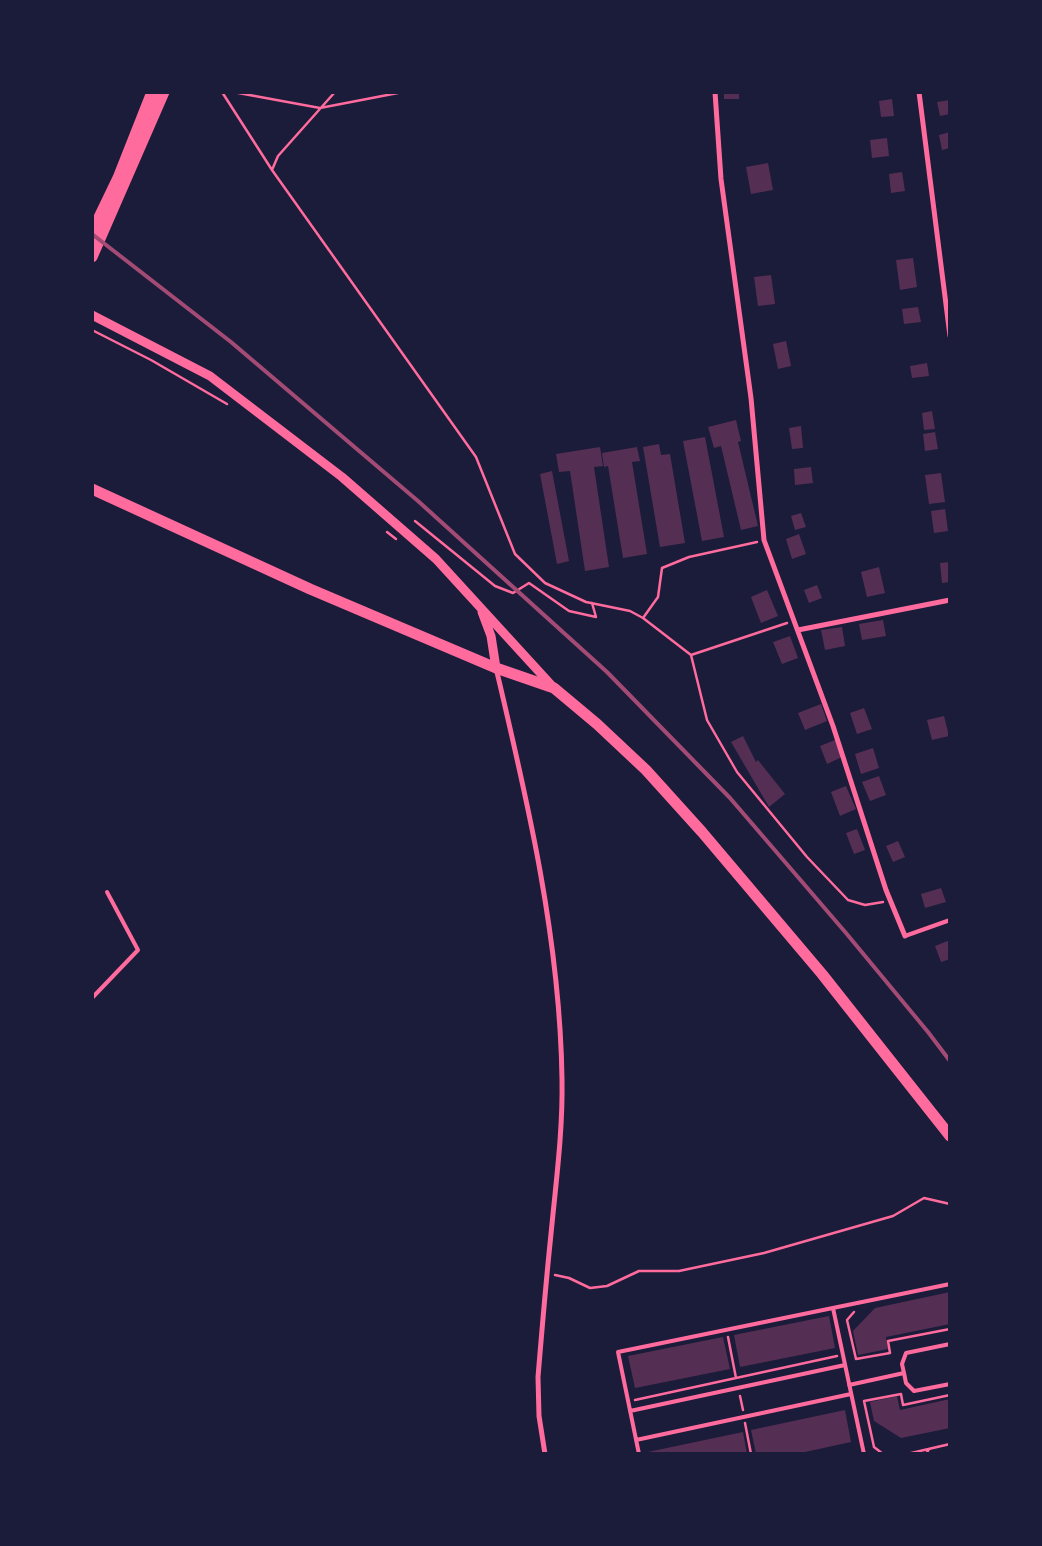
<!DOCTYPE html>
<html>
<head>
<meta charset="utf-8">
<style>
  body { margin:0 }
  #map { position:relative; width:1042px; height:1546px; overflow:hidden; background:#1b1b3a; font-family:Montserrat,sans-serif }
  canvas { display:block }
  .frame { position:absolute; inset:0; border:94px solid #1b1b3a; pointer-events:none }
</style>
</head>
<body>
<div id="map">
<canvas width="1042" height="1546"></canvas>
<div class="frame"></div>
</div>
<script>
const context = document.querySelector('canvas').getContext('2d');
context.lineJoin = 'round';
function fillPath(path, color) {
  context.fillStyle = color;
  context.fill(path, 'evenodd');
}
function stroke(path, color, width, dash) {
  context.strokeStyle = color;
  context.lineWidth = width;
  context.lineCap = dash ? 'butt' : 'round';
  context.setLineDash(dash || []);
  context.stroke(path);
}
const building = new Path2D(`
  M724 92H739V99H724Z
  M892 99 894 116 881 117 879 101Z
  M950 100V114L940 116 937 102Z
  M950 132V148L942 150 939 135Z
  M887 138 889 156 872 158 870 140Z
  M768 163 773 190 751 194 746 167Z
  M902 172 905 191 891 193 889 174Z
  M913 258 917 287 900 290 896 260Z
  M771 275 775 304 758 306 754 277Z
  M918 307 921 322 904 324 902 309Z
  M786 341 791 366 778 369 773 344Z
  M927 363 929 376 912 378 910 366Z
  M932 411 935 429 924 430 922 413Z
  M736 420 741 441 738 442 758 526 741 530 721 446 714 448 708 427Z
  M801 426 803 448 792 449 789 428Z
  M935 432 938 449 925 451 923 434Z
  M705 437 724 537 702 541 683 441Z
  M659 444 661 455 670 454 685 543 660 547 643 447Z
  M600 447 603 466 594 467 609 567 585 571 570 471 559 472 556 454Z
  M637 447 640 461 632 462 647 554 623 558 608 466 604 467 602 453Z
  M811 467 813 483 795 485 794 469Z
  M552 471 569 561 557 564 540 474Z
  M941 473 945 502 929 504 925 475Z
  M945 509 948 531 934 533 931 511Z
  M801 513 806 527 795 530 791 516Z
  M799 534 806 554 792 559 786 539Z
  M950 562V582L942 583 940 563Z
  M879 567 885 593 867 597 861 572Z
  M817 585 822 598 809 603 804 590Z
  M767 590 778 616 761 623 751 597Z
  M883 620 886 636 862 640 859 624Z
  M842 627 845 646 825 650 821 630Z
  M790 636 798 658 782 664 773 642Z
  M821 704 827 721 805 730 798 713Z
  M864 708 872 729 857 734 850 713Z
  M944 716 949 736 932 740 927 720Z
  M743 736 756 762 758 760 785 794 769 807 731 742Z
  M835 740 842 757 827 764 820 746Z
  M873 748 879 768 861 774 855 754Z
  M879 776 886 795 870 801 862 782Z
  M846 786 856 809 840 816 831 792Z
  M857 829 865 850 854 854 846 833Z
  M898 841 905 857 893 862 886 846Z
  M941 888 946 902 925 908 921 894Z
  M950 940V959L941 962 935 946Z
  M950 1292V1324L886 1337 888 1349 858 1355 853 1331 875 1308Z
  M829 1316 835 1348 740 1367 734 1335Z
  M723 1337 730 1369 635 1388 628 1356Z
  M897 1396 900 1410 950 1399V1428L901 1438 874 1421 870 1402Z
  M845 1410 851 1442 796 1454H756L751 1430Z
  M743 1432 747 1454H644L643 1453Z`);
const path = new Path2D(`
  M222 92 272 170 476 457 515 554 545 583 586 602 630 611 643 618 691 655 707 720 737 772 807 857 848 900 865 905 883 902
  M233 92 320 108 403 92
  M272 170 278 156 335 92
  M92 330 151 360 227 404
  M415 521 495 586 513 593 529 583 569 611 596 617 592 603
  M387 532 396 539
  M643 618 658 597 662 568 689 557 757 542
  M691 655 787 623
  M555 1275 569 1278 590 1288 607 1286 639 1271H679L764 1253 893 1216 924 1198 950 1204
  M854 1312 847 1320 856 1359 890 1353 888 1341 950 1329
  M728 1337 736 1378
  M740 1396 743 1410
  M635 1400 837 1356
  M745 1423 751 1454
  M883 1454 874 1447 864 1401 901 1394 903 1405 950 1395
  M907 1454 950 1444
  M926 1454 929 1449`);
const service = new Path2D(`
  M905 936 950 920
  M92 998 138 950 107 892
  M833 1308 864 1454
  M904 1373 906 1383 914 1391 950 1384
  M849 1385 904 1373 902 1364 906 1353 950 1344
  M630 1411 845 1365
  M636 1440 851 1394
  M639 1454 618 1352 950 1284`);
const minor = new Path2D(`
  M715 92 721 179 751 398 764 540 833 726 886 890 905 936
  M919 92 950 336
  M798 630 950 600
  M496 668C528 803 560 940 562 1079 563 1130 556 1182 551 1234 546 1281 542 1329 538 1377L539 1416 545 1454`);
const tertiary = new Path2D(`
  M92 315 210 376 342 477 436 559 554 688
  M482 612 491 636 496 668`);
const primary = new Path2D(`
  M92 232 118 178 152 92
  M92 257 164 92
  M92 489 310 589 496 668 554 688 597 724 646 770 702 832 822 974 950 1136`);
const rail = new Path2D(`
  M92 234 231 342 418 501 607 672 730 798 846 933 928 1032 950 1061`);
fillPath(building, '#542f53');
stroke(path, '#ff6b9d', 2.5);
stroke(service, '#ff6b9d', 4);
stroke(minor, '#ff6b9d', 5);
stroke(tertiary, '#ff6b9d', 9);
stroke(primary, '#ff6b9d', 11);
stroke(rail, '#a44b75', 4);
</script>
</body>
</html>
